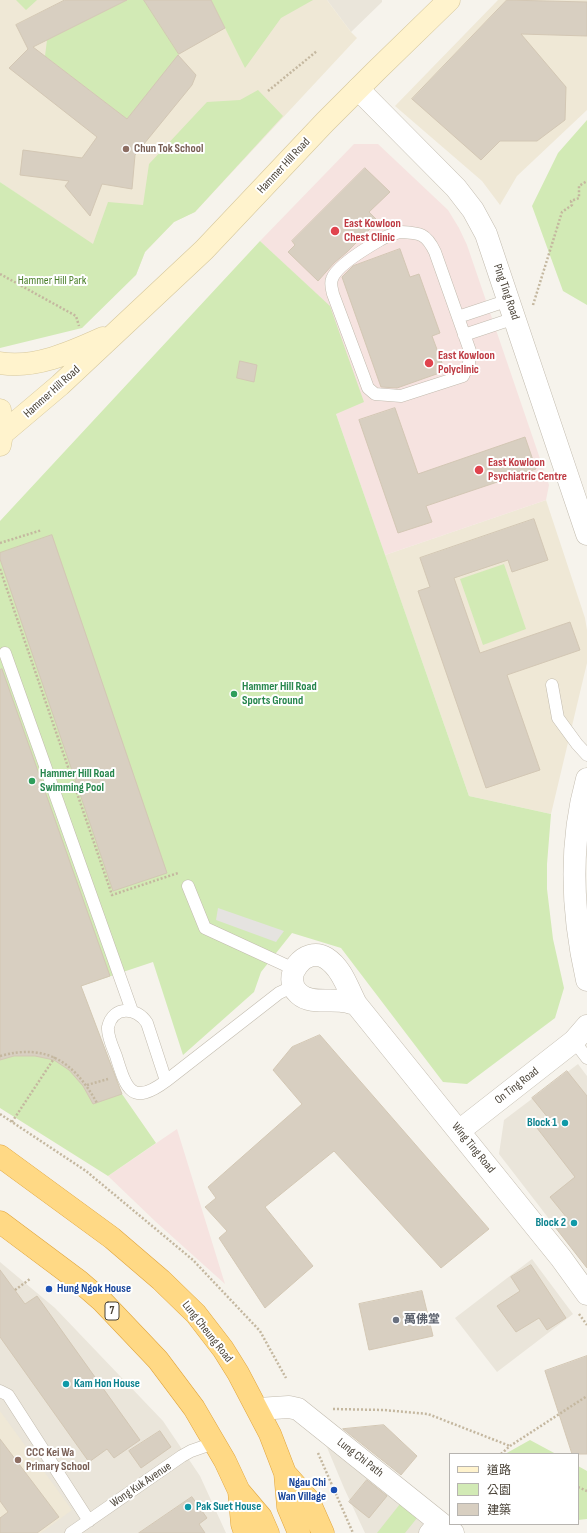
<!DOCTYPE html>
<html>
<head>
<meta charset="utf-8">
<style>
  body { margin:0 }
  #map { position:relative; width:587px; height:1533px; overflow:hidden; background:#f6f3ec; font-family:"Sofia Sans Condensed","Noto Sans TC",sans-serif }
  canvas { display:block }
  .legend { position:absolute; left:449px; top:1453px; width:130px; height:72px; box-sizing:border-box; background:#fff; border:1px solid #b7b4b0; margin:0; padding:5px 7px; list-style:none; font-size:12px; color:#4b4439 }
  .legend li { display:flex; align-items:center; gap:8px; height:20px }
  .legend b { width:20px; border:1px solid #b7b4b0 }
</style>
</head>
<body>
<div id="map">
<canvas width="587" height="1533"></canvas>
<ul class="legend">
<li><b style="height:5px;background:#fff3cd"></b>道路</li>
<li><b style="height:11px;background:#d2eab5"></b>公園</li>
<li><b style="height:11px;background:#d8cfc1"></b>建築</li>
</ul>
</div>
<script>
const context = document.querySelector('canvas').getContext('2d');
context.lineJoin = 'round';
function fillPath(path, color) {
  context.fillStyle = color;
  context.fill(path, 'evenodd');
}
function stroke(path, color, width, dash) {
  context.strokeStyle = color;
  context.lineWidth = width;
  context.lineCap = dash ? 'butt' : 'round';
  context.setLineDash(dash || []);
  context.stroke(path);
}
function write(font, color, halo, rows, align = 'center') {
  context.font = font + ' "Sofia Sans Condensed","Noto Sans TC",sans-serif';
  context.lineWidth = 4;
  context.setLineDash([]);
  context.textBaseline = 'middle';
  context.strokeStyle = halo;
  context.fillStyle = color;
  for (const [text, x, y, turn = 0] of rows) {
    context.save();
    context.translate(x, y);
    context.rotate((+turn || 0) * Math.PI / 180);
    context.textAlign = isNaN(turn) ? turn : align;
    if (halo) context.strokeText(text, 0, 0);
    context.fillText(text, 0, 0);
    context.restore();
  }
}
const residential = new Path2D(`
  M327 0H382V2L351 32Z
  M578 1064 587 1076V1268L499 1154 504 1120Z
  M532 1259 573 1314 497 1372 455 1318Z
  M0 1262 55 1308 163 1421 200 1476 226 1533H0Z
  M326 1445 400 1504 436 1533H365L344 1488Z`);
const education = new Path2D(`
  M0 0H327L351 32 357 38 195 212 174 222 145 252 136 275 0 182Z
  M498 0H587V110L517 176 500 205 482 181 395 106Z
  M546 500 585 618 587 630V663L551 814 469 796 385 555Z
  M0 1411 72 1510 41 1533H0Z`);
const medical = new Path2D(`
  M354 144H378L448 210 459 228 467 245 549 485 546 500 385 555 336 414 330 307 260 241Z
  M177 1129 225 1284 156 1222 108 1176Z`);
const green = new Path2D(`
  M16 0H37L26 10Z
  M127 0H154L179 54 127 119 45 56 47 40Z
  M211 0H313L281 18 245 68Z
  M258 90 283 116 195 212 174 222 145 252 136 275 82 328 0 348V182L93 244 108 202 143 205 149 164 207 102 240 100Z
  M587 120V305L563 291 532 206 558 153Z
  M260 241 330 306 364 402 336 414 469 796 551 814 547 864V889L553 939 564 988 555 1018 467 1084 443 1082 341 948 292 933 261 972 254 992 183 1055 153 962 81 986 122 1094 156 1143 108 1176 0 1108V521Z
  M504 564 526 629 483 645 460 579Z
  M530 1440 556 1454H505Z
  M578 1466 587 1471V1519L578 1520Z
  M400 1504 417 1518 405 1533H377Z`);
const parking = new Path2D(`
  M218 908 284 931 276 942 216 920Z`);
const building = new Path2D(`
  M65 0H127L33 47 127 119 178 55 196 75 192 85 135 155 132 189 102 184 90 216 65 186 69 181 20 175 23 150 82 158 97 137 9 68 28 49 16 25Z
  M144 0H211L225 28 179 54Z
  M507 0 587 2V36L521 34 566 87 565 120 537 141H500L481 160 412 99Z
  M365 168 390 192 369 212 378 221 347 252 334 263 318 281 288 252 295 245 292 241Z
  M400 249 410 277 419 274 440 333 432 336 445 371 397 388 381 387 342 277 353 266Z
  M240 361 257 365 254 382 237 378Z
  M395 408 418 474 525 437 536 469 426 506 432 522 398 533 359 420Z
  M534 519 548 560 512 572 508 560 454 578 480 653 570 622 580 650 507 675 540 770 486 788 418 591 430 587 420 558Z
  M52 535 167 873 113 891 0 559V553Z
  M2 669 110 976 81 986 122 1094 93 1104 83 1086 69 1070 54 1060 35 1056H14L0 1060V670Z
  M320 1035 489 1229 441 1268 334 1151 265 1207 313 1266 265 1308 219 1238 227 1231 205 1207 216 1198 208 1187 302 1104 273 1070 292 1047Z
  M567 1071 587 1096V1268L555 1227 567 1218 550 1197 575 1177 537 1128 549 1119 532 1098Z
  M531 1265 566 1318 547 1330 539 1318 516 1332 497 1306 520 1291 511 1277Z
  M0 1270 25 1304 37 1296 140 1440 114 1458 107 1449 89 1462 0 1337Z
  M422 1291 433 1336 369 1350 359 1304Z
  M587 1356V1454H572L545 1371Z
  M384 1425 417 1456 401 1475 343 1429Z
  M160 1431 171 1447 141 1468 129 1451Z
  M0 1439 59 1517 37 1533H0V1518L8 1512 0 1501Z
  M367 1480 387 1496 369 1518 349 1502Z
  M192 1497 207 1518 199 1524 205 1533H139Z`);
const path = new Path2D(`
  M268 91 317 51
  M0 274 76 316 79 326
  M533 305 562 212 572 205 571 201 579 198V186L587 181
  M0 543 42 530
  M0 569 112 895 178 873
  M0 1056C47 1043 74 1062 97 1103
  M87 1085 108 1079
  M0 1114 86 1171 193 1260 260 1331 286 1378
  M12 1122 55 1057
  M15 1290 30 1279
  M579 1314 587 1325
  M333 1409 384 1410 428 1414 510 1446
  M318 1453 353 1533
  M501 1454 510 1446 587 1396
  M578 1487 587 1491`);
const service = new Path2D(`
  M400 232C420 233 426 233 435 252L470 351 469 363 463 376 401 396 375 394 368 388 364 377 333 294C332 289 330 284 332 279 336 266 368 247 380 240 386 236 393 234 400 232Z
  M458 317 509 300
  M464 335 515 318
  M5 653 132 1011
  M552 685 558 718 577 744 587 755
  M188 886 205 928 294 969
  M574 1041 587 1058
  M166 1081 147 1023C137 1007 113 1005 108 1027 107 1036 113 1048 116 1056 126 1088 131 1107 166 1081L279 993 294 986
  M0 1391 8 1395 89 1521
  M71 1533 182 1456 191 1451 214 1443`);
const pedestrian = new Path2D(`
  M428 1533 438 1521`);
const minor = new Path2D(`
  M358 89 456 188 473 210 486 234 587 534
  M587 779C569 844 572 914 587 980
  M356 1004C351 1003 346 1001 341 1001 328 999 310 1004 299 994 280 977 305 945 326 958 342 968 348 989 356 1004L561 1258 587 1294
  M459 1131 574 1041 587 1026
  M258 1409 289 1407 298 1409 453 1533`);
const secondary = new Path2D(`
  M0 363C35 369 72 352 103 338
  M0 410 2 434 0 445
  M2 434 60 385 204 250 325 122 376 71 449 0`);
const trunk = new Path2D(`
  M0 1156 112 1238 161 1280 196 1314 223 1349 238 1373 270 1434 285 1473 288 1507 299 1533
  M0 1222 79 1281 102 1301 158 1360 194 1408 225 1461 239 1491 261 1517 268 1533
  M285 1473 308 1499 323 1533
  M239 1491 242 1524 245 1533`);
const markers = [
  [126,149,4,"#8d6e63"],
  [335,231,5,"#e0444e"],
  [429,363,5,"#e0444e"],
  [479,470,5,"#e0444e"],
  [234,694,4,"#2e9e5b"],
  [32,781,4,"#2e9e5b"],
  [565,1123,4,"#0f9aa8"],
  [574,1223,4,"#0f9aa8"],
  [49,1289,4,"#1a4fb4"],
  [396,1320,4,"#6b7280"],
  [66,1384,4,"#0f9aa8"],
  [18,1460,4,"#8d6e63"],
  [334,1490,4,"#1a4fb4"],
  [188,1507,4,"#0f9aa8"]
];
const shields = [
  [112,1311,14]
];
const shieldNames = [
  ["7",112,1311]
];
const educationNames = [
  ["Chun Tok School",134,149],
  ["CCC Kei Wa",26,1453],
  ["Primary School",26,1467]
];
const streetNames = [
  ["Hammer Hill Road",284,166,-47],
  ["Ping Ting Road",506,292,71],
  ["Hammer Hill Road",52,392,-42],
  ["On Ting Road",517,1086,-38],
  ["Wing Ting Road",473,1148,51],
  ["Lung Cheung Road",207,1332,52],
  ["Lung Chi Path",360,1458,38],
  ["Wong Kuk Avenue",141,1485,-34]
];
const healthNames = [
  ["East Kowloon",344,224],
  ["Chest Clinic",344,238],
  ["East Kowloon",438,356],
  ["Polyclinic",438,370],
  ["East Kowloon",488,463],
  ["Psychiatric Centre",488,477]
];
const parkNames = [
  ["Hammer Hill Park",52,281]
];
const leisureNames = [
  ["Hammer Hill Road",242,687],
  ["Sports Ground",242,701],
  ["Hammer Hill Road",40,774],
  ["Swimming Pool",40,788]
];
const cultureNames = [
  ["Block 1",557,1123],
  ["Block 2",566,1223],
  ["Kam Hon House",74,1384,"left"],
  ["Pak Suet House",196,1507,"left"]
];
const transitNames = [
  ["Hung Ngok House",57,1289],
  ["Ngau Chi",326,1483,"right"],
  ["Wan Village",326,1497,"right"]
];
const worshipNames = [
  ["萬佛堂",404,1320]
];
fillPath(residential, '#eae5da');
fillPath(education, '#efe8d6');
fillPath(medical, '#f6e3e0');
fillPath(green, '#d2eab5');
fillPath(parking, '#e5e3e0');
fillPath(building, '#d8cfc1');
stroke(building, '#d3c7b4', 1);
stroke(service, '#c2bbae', 13);
stroke(pedestrian, '#c2bbae', 19);
stroke(minor, '#c2bbae', 23);
stroke(secondary, '#d6c79b', 23);
stroke(trunk, '#e0a43c', 23);
stroke(path, '#c4b79f', 2.5, [2, 2]);
stroke(service, '#fff', 12);
stroke(pedestrian, '#fff', 18);
stroke(minor, '#fff', 22);
stroke(secondary, '#fff3cd', 22);
stroke(trunk, '#ffd985', 22);
for (const [x, y, r, color] of markers) {
  const dot = new Path2D();
  dot.arc(x, y, r, 0, 2 * Math.PI);
  context.fillStyle = color;
  context.fill(dot);
  stroke(dot, '#fff', 1.5);
}
for (const [x, y, w] of shields) {
  const box = new Path2D();
  box.roundRect(x - w / 2, y - 9, w, 18, 3);
  context.fillStyle = '#fff';
  context.fill(box);
  stroke(box, '#4b4439', 1);
}
write('bold 11px', '#4b4439', null, shieldNames);
write('bold 12px', '#785e54', '#fff', educationNames, 'left');
write('12px', '#4b4439', '#fff', streetNames);
write('bold 12px', '#be3a42', '#fff', healthNames, 'left');
write('12px', '#4a7f2a', '#fff', parkNames);
write('bold 12px', '#27864d', '#fff', leisureNames, 'left');
write('bold 12px', '#0d838f', '#fff', cultureNames, 'right');
write('bold 12px', '#164399', '#fff', transitNames, 'left');
write('bold 12px', '#5b616d', '#fff', worshipNames, 'left');
</script>
</body>
</html>
